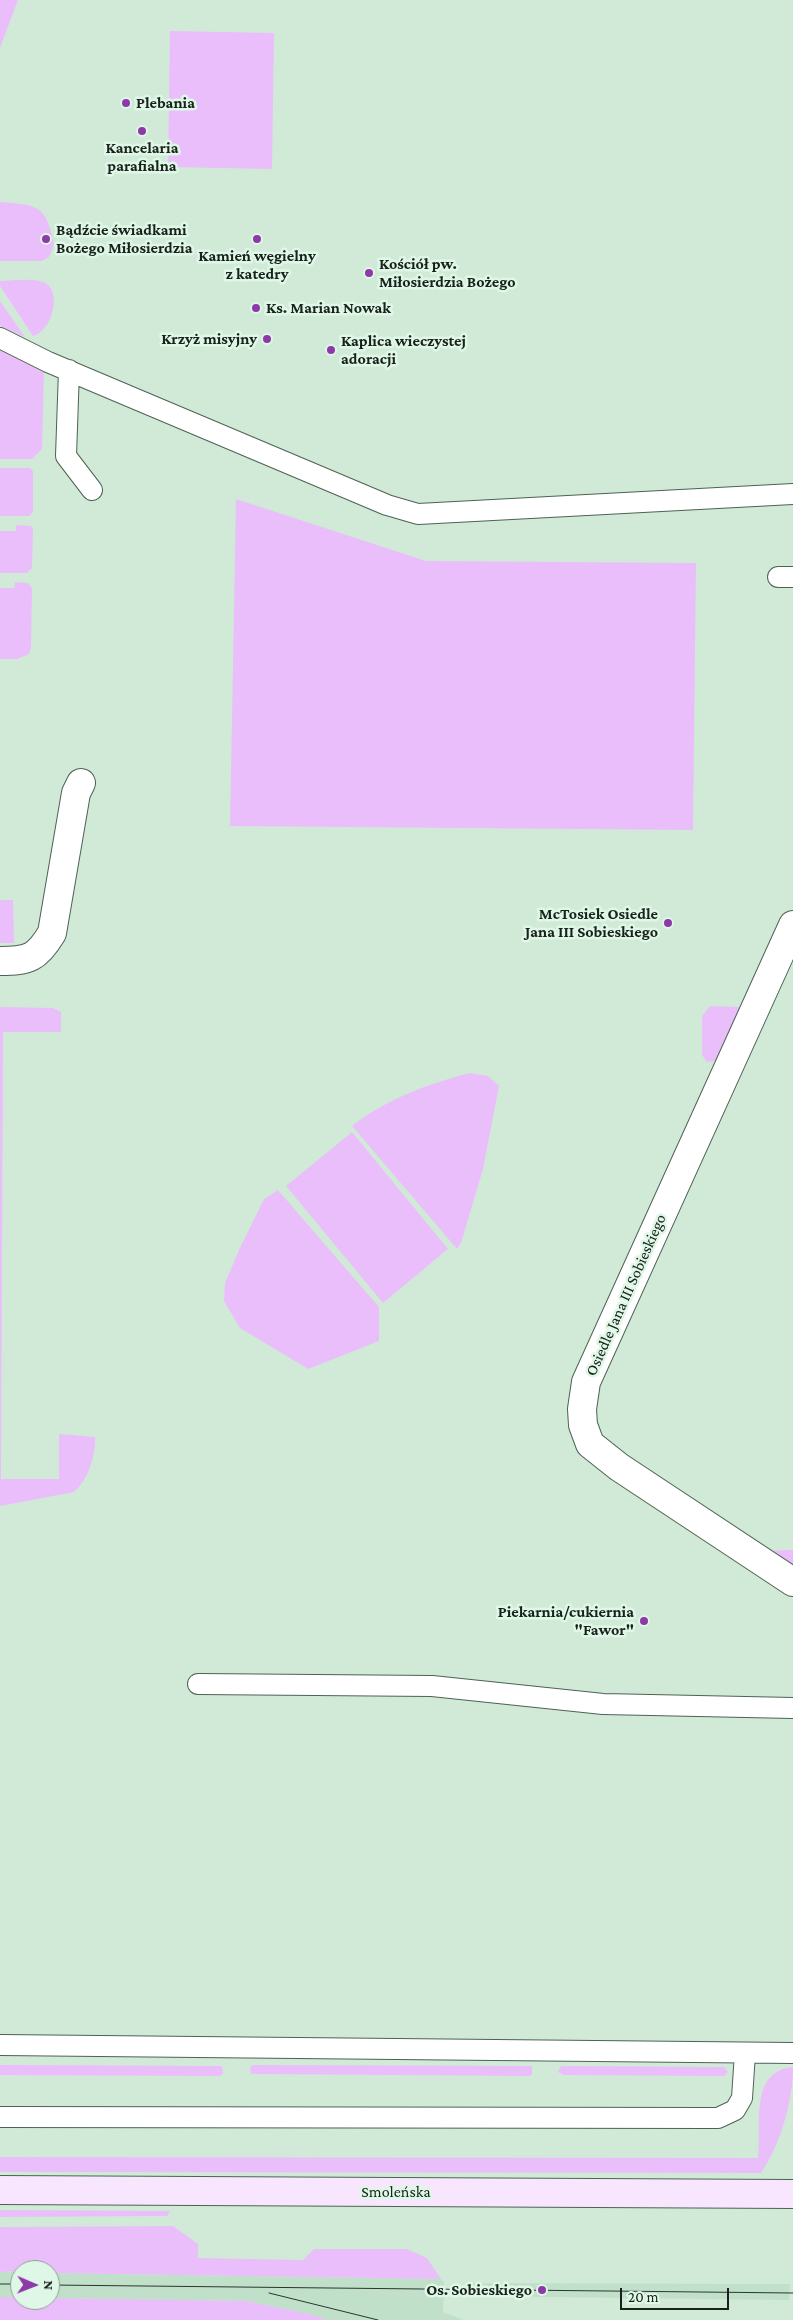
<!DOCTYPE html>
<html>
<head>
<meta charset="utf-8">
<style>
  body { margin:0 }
  #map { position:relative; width:793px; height:2320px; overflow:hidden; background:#d1ead8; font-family:"Crimson Pro",serif }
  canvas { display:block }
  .north { position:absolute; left:10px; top:2260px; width:50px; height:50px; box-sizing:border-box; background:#dff7e6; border:1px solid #8fa195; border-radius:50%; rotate:91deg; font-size:14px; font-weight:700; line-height:20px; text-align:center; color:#18211b }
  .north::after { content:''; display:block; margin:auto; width:18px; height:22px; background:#8d39a7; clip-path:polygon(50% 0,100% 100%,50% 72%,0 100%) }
  .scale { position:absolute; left:620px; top:2288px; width:109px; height:22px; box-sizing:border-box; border:2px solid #18211b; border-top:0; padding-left:6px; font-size:15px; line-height:18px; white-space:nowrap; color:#18211b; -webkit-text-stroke:4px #dff7e6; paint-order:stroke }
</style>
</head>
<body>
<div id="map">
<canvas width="793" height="2320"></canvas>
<div class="north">N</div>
<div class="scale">20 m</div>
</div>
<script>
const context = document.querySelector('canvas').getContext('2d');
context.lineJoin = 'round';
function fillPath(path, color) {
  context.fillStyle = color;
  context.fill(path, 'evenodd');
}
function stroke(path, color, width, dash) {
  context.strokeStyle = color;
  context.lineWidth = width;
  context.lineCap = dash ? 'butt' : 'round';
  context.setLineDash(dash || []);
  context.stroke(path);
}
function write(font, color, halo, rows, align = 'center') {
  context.font = font + ' "Crimson Pro",serif';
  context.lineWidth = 5;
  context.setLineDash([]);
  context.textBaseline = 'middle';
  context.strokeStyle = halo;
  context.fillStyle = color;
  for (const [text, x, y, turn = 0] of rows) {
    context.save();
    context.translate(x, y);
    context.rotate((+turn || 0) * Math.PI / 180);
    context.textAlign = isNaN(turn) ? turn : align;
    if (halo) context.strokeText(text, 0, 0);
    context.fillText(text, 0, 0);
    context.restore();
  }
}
const built = new Path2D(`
  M0 2272H20V2297H0Z
  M50 2273 441 2279 444 2283 443 2312 464 2320H327L313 2315 247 2301 50 2298Z
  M465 2283 790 2284 789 2300 465 2296Z`);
const green = new Path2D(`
  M0 0H18L0 48Z
  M170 31 274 33 272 169 168 167Z
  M0 202C38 205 46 205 54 244L49 257 42 261H0Z
  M0 281C12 281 36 277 47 284 61 295 52 331 33 336L0 286Z
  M0 301 25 337 0 326Z
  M0 346 44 370 42 449 32 459H0Z
  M0 468H30L33 471V512L29 516H0Z
  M236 499 426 561 696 563 693 830 230 826Z
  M16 525 31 526 33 528 32 568 27 573H0V531H16Z
  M15 582 28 583 32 588 31 648 29 654 17 659H0V588H14Z
  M0 900H13L14 943H0Z
  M710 1006 739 1007 742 1010 716 1061 707 1062 702 1055V1016Z
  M0 1007 53 1008 61 1012V1032H3L1 1479H59V1434L95 1437C96 1455 88 1480 74 1492L0 1506Z
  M470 1073 488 1076 499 1086 483 1169 461 1243 457 1249 352 1126C387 1099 427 1084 470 1073Z
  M352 1132 448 1249 383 1303 286 1186Z
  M278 1190 379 1307V1341L308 1369 240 1328 224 1301 225 1283 239 1250 264 1199Z
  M793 1550V1572L760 1551Z
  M0 2065 219 2066H222L223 2073 220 2076 0 2075Z
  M253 2065 529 2066H532V2074L529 2076 251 2074 250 2067Z
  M561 2066 724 2067 728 2072 724 2076 564 2075 558 2072Z
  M793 2067C793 2101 780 2146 761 2173L0 2172V2157L758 2158C762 2127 748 2071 793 2067Z
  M0 2210 170 2211 167 2216 0 2217Z
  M173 2226 198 2244V2258L303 2260 314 2249H407L427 2258 441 2279 50 2273V2270L0 2272V2227Z
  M0 2297H20V2300H50V2298L247 2301 313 2315 327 2320H0Z`);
const lane = new Path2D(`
  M0 338 48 362 387 505 418 514 793 494
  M69 370 66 456 92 490
  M778 577H793
  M198 1684 432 1686 603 1704 793 1708
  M0 2045 793 2053
  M0 2117 718 2118 735 2110 742 2098 745 2053`);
const street = new Path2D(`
  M793 925 586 1382 582 1409 583 1425 590 1444 619 1467 793 1582
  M0 961C29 961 37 958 52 933L76 793 81 783`);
const secondary = new Path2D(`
  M0 2190 793 2194`);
const tram = new Path2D(`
  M0 2284H20
  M50 2285 793 2293
  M269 2293 378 2320`);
const markers = [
  [126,103,5,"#8d39a7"],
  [142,131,5,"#8d39a7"],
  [46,239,5,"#8d39a7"],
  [257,239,5,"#8d39a7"],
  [369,273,5,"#8d39a7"],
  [256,308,5,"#8d39a7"],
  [267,339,5,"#8d39a7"],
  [331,350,5,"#8d39a7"],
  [668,923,5,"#8d39a7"],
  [644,1621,5,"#8d39a7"],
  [542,2290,5,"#8d39a7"]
];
const poiNames = [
  ["Plebania",136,103],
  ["Kancelaria",142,148,"center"],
  ["parafialna",142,166,"center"],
  ["Bądźcie świadkami",56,230],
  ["Bożego Miłosierdzia",56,248],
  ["Kamień węgielny",257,256,"center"],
  ["z katedry",257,274,"center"],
  ["Kościół pw.",379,264],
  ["Miłosierdzia Bożego",379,282],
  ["Ks. Marian Nowak",266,308],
  ["Krzyż misyjny",257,339,"right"],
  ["Kaplica wieczystej",341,341],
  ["adoracji",341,359],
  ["McTosiek Osiedle",658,914,"right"],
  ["Jana III Sobieskiego",658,932,"right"],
  ["Piekarnia/cukiernia",634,1612,"right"],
  ["\"Fawor\"",634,1630,"right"],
  ["Os. Sobieskiego",532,2290,"right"]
];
const streetNames = [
  ["Osiedle Jana III Sobieskiego",626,1295,-66],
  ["Smoleńska",396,2192]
];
fillPath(built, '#c0e0ca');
fillPath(green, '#eabefa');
stroke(lane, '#4d6253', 22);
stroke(street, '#4d6253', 30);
stroke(secondary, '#4d6253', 30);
stroke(lane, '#fff', 20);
stroke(street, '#fff', 28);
stroke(secondary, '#f8e6fe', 28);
stroke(tram, '#2b362e', 1);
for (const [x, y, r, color] of markers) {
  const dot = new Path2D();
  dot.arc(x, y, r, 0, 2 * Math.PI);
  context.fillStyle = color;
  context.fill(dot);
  stroke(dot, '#dff7e6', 2);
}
write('bold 16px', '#18211b', '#dff7e6', poiNames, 'left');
write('16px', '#18211b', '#dff7e6', streetNames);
</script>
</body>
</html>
